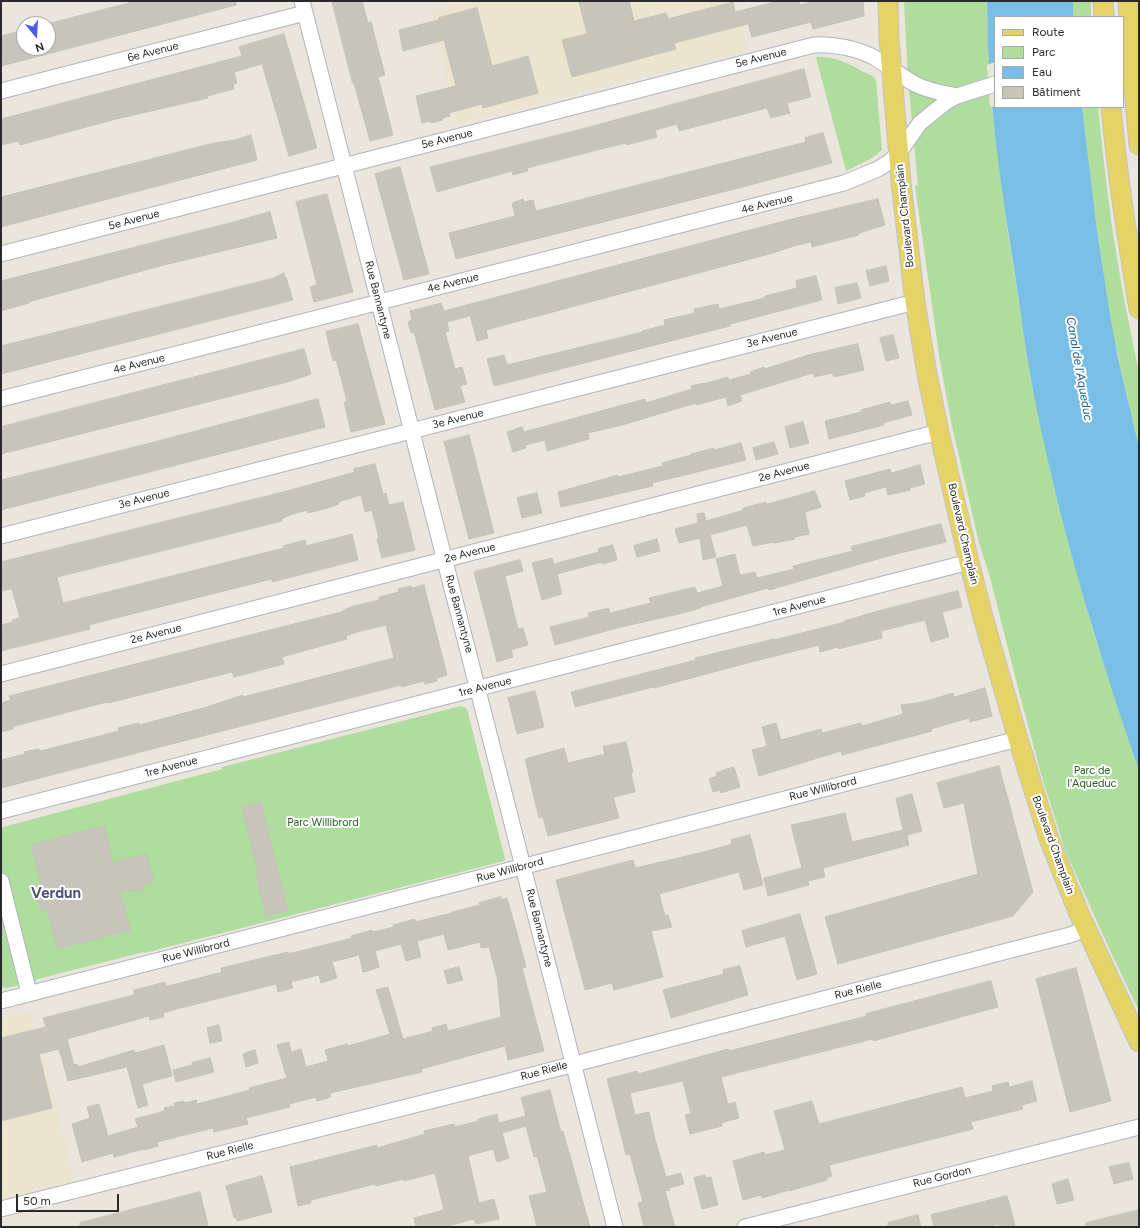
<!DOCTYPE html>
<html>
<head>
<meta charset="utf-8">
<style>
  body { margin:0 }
  #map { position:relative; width:1140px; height:1228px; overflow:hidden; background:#ebe6dd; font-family:Figtree,sans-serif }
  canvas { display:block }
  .frame { position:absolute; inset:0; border:2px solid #2a2a2a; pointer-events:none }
  .legend { position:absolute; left:994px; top:16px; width:130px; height:92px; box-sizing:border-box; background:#fff; border:1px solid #aaa; margin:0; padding:5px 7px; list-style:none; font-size:12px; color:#2a2a2a }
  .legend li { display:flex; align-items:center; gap:8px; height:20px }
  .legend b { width:20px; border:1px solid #aaa }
  .north { position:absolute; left:16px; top:16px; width:40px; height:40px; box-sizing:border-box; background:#fff; border:1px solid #aaa; border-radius:50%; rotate:162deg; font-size:11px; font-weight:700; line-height:16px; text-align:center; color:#2a2a2a }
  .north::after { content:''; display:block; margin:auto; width:14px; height:18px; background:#4a5aeb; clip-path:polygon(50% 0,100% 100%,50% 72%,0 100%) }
  .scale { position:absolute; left:16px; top:1194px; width:103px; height:18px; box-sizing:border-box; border:2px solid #2a2a2a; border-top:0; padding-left:5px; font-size:12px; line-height:14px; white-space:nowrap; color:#2a2a2a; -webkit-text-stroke:3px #fff; paint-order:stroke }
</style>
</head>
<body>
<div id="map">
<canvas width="1140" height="1228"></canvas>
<div class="frame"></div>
<ul class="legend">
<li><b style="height:5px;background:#e5d368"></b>Route</li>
<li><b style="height:11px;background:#aedd9e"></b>Parc</li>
<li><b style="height:11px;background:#78bee5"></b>Eau</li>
<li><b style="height:11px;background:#c7c4bc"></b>Bâtiment</li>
</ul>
<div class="north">N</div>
<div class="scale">50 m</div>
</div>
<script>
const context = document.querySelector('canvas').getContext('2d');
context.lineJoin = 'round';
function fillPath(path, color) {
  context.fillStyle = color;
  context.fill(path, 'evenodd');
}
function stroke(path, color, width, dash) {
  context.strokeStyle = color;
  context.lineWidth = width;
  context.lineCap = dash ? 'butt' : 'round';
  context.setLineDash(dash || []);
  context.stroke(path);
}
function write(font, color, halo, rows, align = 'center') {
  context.font = font + ' Figtree,sans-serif';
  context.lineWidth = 4;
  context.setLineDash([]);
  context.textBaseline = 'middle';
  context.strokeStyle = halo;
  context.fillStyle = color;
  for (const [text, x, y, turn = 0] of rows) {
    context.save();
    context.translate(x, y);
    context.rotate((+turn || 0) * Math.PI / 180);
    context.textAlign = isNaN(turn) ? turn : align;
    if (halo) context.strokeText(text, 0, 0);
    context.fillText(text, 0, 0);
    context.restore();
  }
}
const education = new Path2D(`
  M468 1H736L748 51 458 123 429 11Z
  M31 1012 76 1185 1 1204V1019Z`);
const green = new Path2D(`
  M904 1H987L989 64 992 107 1007 227 1032 385 1053 483 1070 549 1096 641 1139 770V1011L1107 944 1065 850 1041 774 1018 688 990 577 979 543 952 426 940 362 915 186 918 185 908 80Z
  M1073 1H1091V17H1073Z
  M816 57C839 56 854 67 874 77L876 81 882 150 872 158 846 171Z
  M1082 107H1098L1104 164 1112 227 1123 294 1139 373V447C1129 403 1118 360 1110 316 1098 247 1090 177 1082 107Z
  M461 706 466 708 468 713 505 859 504 861 144 953V952L38 979 34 982 7 988 1 987V828L3 827 222 769V767Z`);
const water = new Path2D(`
  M987 1H1073V17H995V107H1082L1097 231 1110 315 1118 358 1139 447V770C1095 644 1057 516 1032 385 1025 347 1020 307 1014 268 1003 201 993 132 989 64 987 43 988 22 987 1Z`);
const pier = new Path2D(`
  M995 62V106L990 107 987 65Z`);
const building = new Path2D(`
  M137 1H236V5L1 66V36L24 30V48H48V24Z
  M332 1H362L368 23 371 22 385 75 378 77 393 135 370 141 354 83H353Z
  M579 1H629L634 21 666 13 668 19 733 2 735 12 779 1H799L800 5 815 1H863L864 16 813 29 811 22 752 37 748 24 674 43 676 49 572 77 562 40 587 34Z
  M477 8 492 66 528 56 538 93 483 108 482 104 449 113 450 116 442 118 443 120 431 123 430 121 422 123 416 96 456 86 444 40 403 51 399 30 439 20V18Z
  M284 34 317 148 289 156 262 64 234 72 237 83 233 85 234 89 207 96 208 98 116 119 20 145 19 141 1 145V119L242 56 239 47Z
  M804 69 811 97 787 103 790 113 771 118 767 108 679 131 677 124 655 130 657 137 626 145V143L609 147 527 168 528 171 513 175 512 171 437 192 430 167 582 129Z
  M823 133 832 163 739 188 456 259 449 233 515 216 512 203 523 199 524 202 533 200 536 211 806 142 805 138Z
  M251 135 257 160 1 227V197L214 143 235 140Z
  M400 167 429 274 404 280 375 174Z
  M327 194 353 292 314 302 310 287 317 285 296 202Z
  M878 199 885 225 859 233V235L812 247 811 242 794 246 773 253 508 324 486 330 488 338 477 341 470 316 447 322 449 331 445 332 455 369 462 367 467 384 460 386 465 402 435 410 414 332 411 333 408 322 412 320 410 311 441 303 444 311 788 220Z
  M270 212 277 238 164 265 28 302 29 303 1 311V281L230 223Z
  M886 266 889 281 870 286 866 271Z
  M284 273 285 277H286L293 300 1 374V346L274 278Z
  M816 276 822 300 730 324V326L494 386 487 359 504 355 507 365 643 332 642 331 665 325 664 320 695 313 694 309 718 304 719 309 765 298V296L797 288 796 281Z
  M857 283 861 298 838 304 835 288Z
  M358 324 385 424 351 432 344 402H347L342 381 336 360 333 361 326 332Z
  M893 335 899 358 886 361 880 338Z
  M858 344 864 370 834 377 832 373 814 377 813 373 740 395 742 401 728 406 726 397 696 405V403L622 425 588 433 589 439 547 451 545 440 525 445 526 448 513 452 507 432 522 427 524 432 645 399 646 403 692 389 691 386 704 383V384L728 377 729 380 751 374 750 372 764 367 765 369 808 355Z
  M304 349 311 374 291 381 1 454V427Z
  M318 399 325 427 1 510V480L143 445Z
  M908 401 912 415 883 423 884 425 829 439 825 421 861 412V410L890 402 891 405Z
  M803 422 809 443 790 448 785 427Z
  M469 435 494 533 469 539 444 442Z
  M774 442 778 454 756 460 753 448Z
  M741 443 746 460 652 483 653 486 561 507 558 492 618 475V477L663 466 662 463 691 455V454L714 448V450Z
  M375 464 383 494 386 493 389 505 403 502 415 550 382 558 377 539 379 538 372 510 365 512 361 495 338 502 339 504 324 509 308 513 307 510 293 514 281 519 282 521 57 577 63 603 284 548 283 546 305 540 306 546 352 534 358 560 272 582V579L112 619 89 625 90 629 1 651V625L13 622 12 620 20 618 12 589 1 591V562L287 491 355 472 354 469Z
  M920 465 925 484 910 488V490L888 495 886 487 864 493 865 496 850 500 845 481 890 469 891 473Z
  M815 491 821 507 805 512 809 534 795 537V539L774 543V542L753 546 747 525 710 535 716 557 703 560 700 538 679 543 675 529 698 523 697 514 704 513 706 521 744 510 743 508 766 502 767 504Z
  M537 493 542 513 522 518 517 498Z
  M941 524 946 542 892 555 769 590 768 588 700 607 701 608 683 613 621 627 555 645 550 627 589 617 588 613 609 608 610 613 651 603 649 598 695 587 697 593 723 586 716 559 735 554 740 575 755 572 757 578 794 569 793 566 853 551 851 547Z
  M657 539 660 551 637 557 634 546Z
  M613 545 617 560 602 564V562L557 574 562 594 542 600 532 563 552 558 554 564 599 552 598 549Z
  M520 560 523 571 505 576 518 629 523 628 528 645 511 650 513 657 497 662 474 572Z
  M424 585 447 675 436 678 437 681 425 684 424 681 401 687V685L1 788V760L25 754 24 752 39 749 40 751 119 731 118 728 139 723V725L207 707 243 695V697L394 658 386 625 357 632 346 636 347 639 289 655 282 657 284 664 234 677 232 672 108 703 107 702 15 726H13V729L1 732V703L11 700 9 696 341 612 350 607 379 600V597L399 592 398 589 411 586 412 588Z
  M958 591 962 607 942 612 949 637 931 642 925 620 881 631 882 638 838 649V647L820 652 819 645 751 662 654 688 653 687 575 707 571 692 696 660 695 658 712 654 774 639V640L845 622 844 621 878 611Z
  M985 688 992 716 970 722 969 718 931 729 932 731 842 755 841 751 759 776 752 750 767 746 762 727 776 723 781 740 821 729 822 733 861 723 862 726 903 714 901 705 923 702 953 693 954 697Z
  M535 691 544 727 517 734 508 698Z
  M626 742 633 772 631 773 635 792 613 797 619 818 548 836 543 817 539 818 525 759 564 748 568 763 605 754 603 747Z
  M999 766 1033 892 1013 916 838 964 825 917 978 874 964 803 944 808 937 783Z
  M734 767 740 787 721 793 720 790 713 792 709 779 717 776 716 773Z
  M912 794 922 831 907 835 909 845 823 868 825 877 808 881 809 885 768 896 764 878 802 868 791 825 845 813 852 842 903 830 896 799Z
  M261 802 288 910 266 916 256 874 259 873 242 807Z
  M104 826 113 863 146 854 154 881 143 885V890L120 892 130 930 102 937V938L57 948 47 909 41 911 38 898 35 886 41 885 31 845 59 838V837Z
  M750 835 763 885 744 890 739 872 659 894 665 916 668 915 672 927 651 931 663 977 614 990 612 983 585 990 556 880 633 860 635 868 704 852 732 844 731 840Z
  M501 897V900L507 898 517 933 526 967 522 968 544 1051 508 1060 505 1046 421 1069 422 1072 330 1093 331 1097 317 1101 316 1097 289 1104 290 1107 246 1118 248 1124 214 1132 213 1128 157 1142 158 1146 144 1150V1149L114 1157 113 1153 82 1162 72 1124 90 1118 87 1107 99 1104 108 1136 138 1127 135 1119 165 1111 164 1108 175 1106 174 1103 184 1101 185 1103 196 1100 197 1104 250 1090 249 1088 287 1078 277 1045 289 1042 291 1052 301 1049 306 1067 328 1061 325 1050 347 1044 348 1046 390 1034 376 990 388 987 403 1039 433 1031 432 1028 446 1024 448 1031 501 1017 497 977 489 947 481 948 480 942 448 950 444 934 417 941 421 957 413 959 406 961 401 944 375 951 379 967 371 970 363 972 359 955 332 962 337 978 321 983 319 975 291 982 293 988 278 992 276 984 173 1010 163 1013 164 1017 150 1020 149 1016 67 1039 74 1065 77 1064 78 1067 134 1050 135 1053 164 1045 172 1076 142 1084 148 1105 138 1108 127 1067 68 1081 59 1049 39 1054 52 1108 1 1121V1038L46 1027 43 1018 134 995V990L146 987 165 982 166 986H168L219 973 222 972 221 968 288 952V954L325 945 352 938 351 936 372 930 373 932 394 927 393 925 415 919V922L452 913V912L480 905 479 903Z
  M800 914 817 974 797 980 785 936 746 947 742 931Z
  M740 966 748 995 671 1018 663 990 724 974 723 970Z
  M459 967 463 980 448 984 444 971Z
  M1076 968 1111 1101 1070 1112 1036 979Z
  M991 981 998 1007 873 1041V1039L721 1077 728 1104 735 1102 739 1118 721 1123 722 1126 690 1134 685 1115 691 1114 683 1081 630 1093 635 1115 649 1112 655 1139 666 1177 681 1173 684 1184 669 1188 670 1190 665 1191 675 1227H644L638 1203 643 1202 630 1154 626 1155 607 1079 637 1071 638 1074 728 1049 729 1051 867 1016 866 1014Z
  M219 1025 222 1041 210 1043 207 1028Z
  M255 1050 258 1063 246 1067 243 1054Z
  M210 1058 214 1072 176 1082 173 1070 192 1065V1063Z
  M1032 1081 1037 1101 1022 1105 1023 1109 971 1122 973 1129 829 1165 832 1176 826 1178 827 1180 789 1191V1190L762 1198 761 1195 743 1200 733 1161 764 1152 765 1155 785 1150 774 1111 812 1101 819 1124 962 1087 965 1098 993 1091 992 1086 1008 1082 1009 1087Z
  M550 1090 561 1132 563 1131 590 1227H537L529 1196 547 1192 537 1156 534 1157 526 1126 502 1133 509 1158 497 1162 493 1149 468 1156 479 1203 494 1199 499 1219 476 1224 474 1219 451 1225V1227H416L414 1218 444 1210 435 1173 404 1181V1179L376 1186 375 1184 311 1200V1203L298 1206 290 1167 377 1145V1148L425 1134 424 1131 454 1124 455 1127 479 1121 478 1119 497 1114 499 1123 526 1116 521 1098Z
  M1129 1163 1133 1179 1114 1184 1109 1167Z
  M705 1175 706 1178 711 1177 718 1205 702 1209 694 1178Z
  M262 1176 272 1212 237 1221 236 1218H234L226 1186Z
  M1068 1179 1074 1200 1057 1204 1052 1184Z
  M200 1192 208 1225 198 1227H80V1223Z
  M1007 1196 1015 1225 1007 1227H999V1224L987 1227H934L931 1215Z
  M1139 1210V1227H1086V1223Z
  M918 1215 921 1227H888V1223Z`);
const minor = new Path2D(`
  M302 1 615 1227
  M1 91 305 13
  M1 254 814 45C834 44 858 48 877 59 890 67 902 77 915 84 928 91 943 93 957 96
  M1 399 844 183 878 169 889 162 898 154 920 123 946 102 957 96 995 84
  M1 536 915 302
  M1 674 939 432
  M1 811 969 562
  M1 881 29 993
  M1 1001 1018 739
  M1 1209 494 1085 1011 950 1070 935 1086 929
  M745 1227 1139 1127`);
const major = new Path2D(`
  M888 1 889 38 901 183 915 302 927 374 939 432 969 562 983 617 1018 739 1049 839 1078 911 1139 1042
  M1103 1 1104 17
  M1128 1 1132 67 1139 145
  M1111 107C1117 175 1128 242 1139 309`);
const streetNames = [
  ["6e Avenue",153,52,-14],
  ["5e Avenue",761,58,-14],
  ["5e Avenue",447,139,-14],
  ["4e Avenue",767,204,-14],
  ["Boulevard Champlain",905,216,-96],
  ["5e Avenue",134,220,-15],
  ["4e Avenue",453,283,-14],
  ["Rue Bannantyne",378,300,76],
  ["3e Avenue",772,338,-14],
  ["4e Avenue",139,364,-14],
  ["3e Avenue",458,419,-14],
  ["2e Avenue",784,472,-15],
  ["3e Avenue",144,499,-14],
  ["Boulevard Champlain",963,534,77],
  ["2e Avenue",470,553,-14],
  ["1re Avenue",799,606,-15],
  ["Rue Bannantyne",459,614,75],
  ["2e Avenue",156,634,-14],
  ["1re Avenue",485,687,-14],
  ["1re Avenue",171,767,-15],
  ["Rue Willibrord",823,789,-14],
  ["Boulevard Champlain",1053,845,70],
  ["Rue Willibrord",510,870,-15],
  ["Rue Bannantyne",539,928,76],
  ["Rue Willibrord",196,951,-14],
  ["Rue Rielle",858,990,-14],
  ["Rue Rielle",544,1071,-15],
  ["Rue Rielle",230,1151,-14],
  ["Rue Gordon",942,1177,-14]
];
const parkNames = [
  ["Parc de",1092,771],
  ["l'Aqueduc",1092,784],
  ["Parc Willibrord",323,823]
];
const waterNames = [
  ["Canal de l'Aqueduc",1079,369,80]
];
const districtNames = [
  ["Verdun",56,894]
];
fillPath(education, '#ebe4ce');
fillPath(green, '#aedd9e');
fillPath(water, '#78bee5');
fillPath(pier, '#ebe6dd');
fillPath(building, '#c7c4bc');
stroke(building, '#c6c2b7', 1);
stroke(minor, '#b1b2bd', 17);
stroke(major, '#c3c3c3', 21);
stroke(minor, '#fff', 15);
stroke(major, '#e5d368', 19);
write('11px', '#2a2a2a', '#fff', streetNames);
write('11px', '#286220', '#fff', parkNames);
write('italic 12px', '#185c90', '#fff', waterNames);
write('bold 15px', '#4e5277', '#fff', districtNames);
</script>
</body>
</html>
